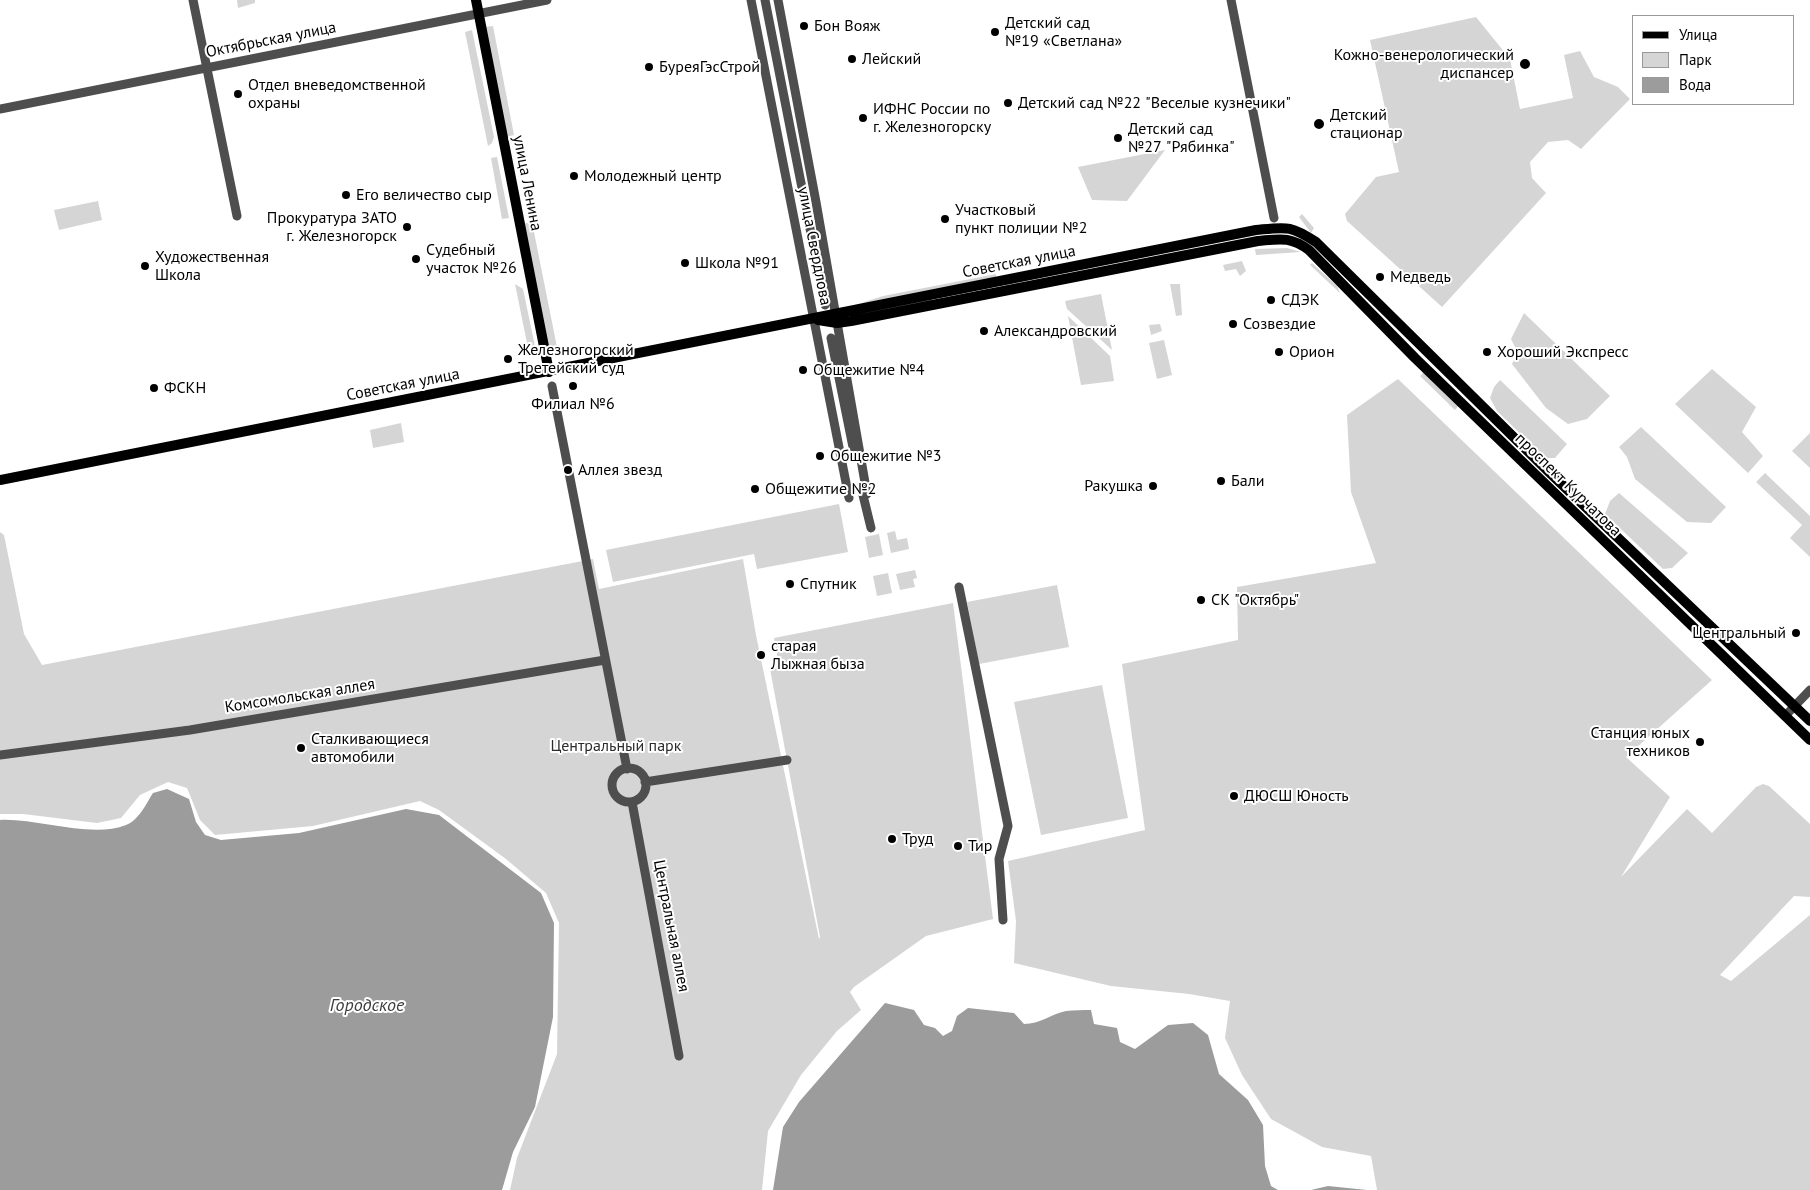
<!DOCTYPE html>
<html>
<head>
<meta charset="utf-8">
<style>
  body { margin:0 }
  #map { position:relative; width:1810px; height:1190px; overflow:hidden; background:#fff; font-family:"PT Sans",sans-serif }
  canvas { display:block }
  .legend { position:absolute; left:1632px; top:15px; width:162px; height:90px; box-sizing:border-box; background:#fff; border:1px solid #999; margin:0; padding:6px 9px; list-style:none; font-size:15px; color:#000 }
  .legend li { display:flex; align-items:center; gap:10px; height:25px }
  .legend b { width:25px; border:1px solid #999 }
</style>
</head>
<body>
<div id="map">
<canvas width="1810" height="1190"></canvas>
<ul class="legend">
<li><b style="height:6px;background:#000"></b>Улица</li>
<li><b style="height:14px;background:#d5d5d5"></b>Парк</li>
<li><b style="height:14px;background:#9c9c9c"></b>Вода</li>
</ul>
</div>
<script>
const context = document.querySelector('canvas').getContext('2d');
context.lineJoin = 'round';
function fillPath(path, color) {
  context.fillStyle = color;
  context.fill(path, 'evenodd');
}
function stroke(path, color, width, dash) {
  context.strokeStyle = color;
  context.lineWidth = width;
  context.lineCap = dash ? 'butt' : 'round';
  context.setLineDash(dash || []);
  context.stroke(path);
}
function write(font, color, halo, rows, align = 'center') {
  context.font = font + ' "PT Sans",sans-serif';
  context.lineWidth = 4;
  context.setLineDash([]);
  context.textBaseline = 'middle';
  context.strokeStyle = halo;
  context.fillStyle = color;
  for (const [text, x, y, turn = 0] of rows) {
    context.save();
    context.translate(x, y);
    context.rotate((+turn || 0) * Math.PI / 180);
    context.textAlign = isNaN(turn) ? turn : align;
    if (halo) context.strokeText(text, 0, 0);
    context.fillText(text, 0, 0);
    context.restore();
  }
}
const green = new Path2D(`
  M237 0H255V3L238 8Z
  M1476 17 1510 59 1520 109 1573 98 1564 55 1580 51 1594 77 1618 87 1630 99 1581 149 1568 140 1548 142 1530 162 1532 178 1546 193 1442 307 1347 221 1345 214 1376 177 1399 172 1370 40Z
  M493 26 514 135 506 137 485 27Z
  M472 30 494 137 492 143 488 146 465 32Z
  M1165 150 1127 201 1092 200 1078 167Z
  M497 157 509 218 502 219 491 158Z
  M98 201 102 220 59 230 54 210Z
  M1302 214 1314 228 1311 233 1299 217Z
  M532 222 557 347 547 349 522 224Z
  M1287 248 1301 252 1256 255 1255 249Z
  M1242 261 1246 271 1240 276 1236 269 1225 271 1223 265Z
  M1312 263 1337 286 1340 293 1310 265Z
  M996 274V278L852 306 883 296Z
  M515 284 523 289 536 351 529 353Z
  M1170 284H1180L1182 315 1176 316Z
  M1101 294 1112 350 1067 309 1065 301Z
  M1524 313 1610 396 1587 419 1568 424 1546 408 1512 364 1518 353 1511 339Z
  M1068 316 1110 356 1114 381 1081 385Z
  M1160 324 1162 331 1151 335 1149 325Z
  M1164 340 1172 375 1157 379 1149 343Z
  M1712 369 1756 407 1742 432 1763 456 1748 473 1675 404Z
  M1425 371 1460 404 1455 410 1420 376Z
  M1398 379 1712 680 1626 757 1670 797 1621 877 1687 809 1712 833 1756 787 1763 784 1769 786 1810 824V897L1794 896 1720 975 1731 981 1810 915V1190H1377L1371 1156 1322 1147 1271 1119 1242 1075 1225 1038 1230 1001 1189 994 1111 986 1014 963 1016 921 1008 861 1145 830 1122 664 1238 640 1237 587 1376 563 1351 492 1347 415Z
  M1500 380 1567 444 1555 458H1545L1497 411 1490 398 1494 387Z
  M401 423 404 442 373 448 370 430Z
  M1641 427 1726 507 1711 523 1687 522 1635 479 1627 457 1619 447Z
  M1810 433V468L1792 451Z
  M1765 473 1810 516V557L1790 538 1802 525 1756 482Z
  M1619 493 1688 553 1672 568 1663 569 1605 514 1610 501Z
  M839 504 848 552 757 569 754 554 613 582 606 550Z
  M895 531 897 540 907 538 909 549 891 553 887 533Z
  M0 532 4 535 24 634 42 665 593 559 599 589 743 559 756 635 819 939 820 937 770 669 779 667 774 638 953 603 993 919 926 936 854 987 850 992 861 1010 837 1031 801 1075 768 1131 762 1190H510L517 1158 557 1054 559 923 546 893 506 859 439 810 420 801 313 826 215 835 200 820 187 788 168 782 140 795 121 818 97 823 23 814H0Z
  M879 534 883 555 869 558 865 537Z
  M915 570 917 578 913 579 915 587 900 590 896 574Z
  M888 573 892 593 877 596 873 576Z
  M1057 585 1069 647 979 664 967 602Z
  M1102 685 1128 818 1041 835 1014 702Z`);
const water = new Path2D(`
  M167 789 189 799 196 822 205 835 221 840 299 833 406 809 439 815 541 893 554 923 553 1017 535 1107 513 1152 502 1190H0V820C37 818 92 839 126 825 139 820 146 804 153 793Z
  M885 1003 914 1010 924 1025 935 1028 943 1036 952 1031 957 1016 968 1008 1014 1013 1024 1024C1040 1024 1051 1014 1066 1011 1074 1010 1083 1010 1091 1010L1094 1024 1117 1028 1120 1042 1135 1049 1168 1025 1193 1023 1208 1035 1219 1074 1248 1100 1263 1125 1265 1166 1271 1186 1278 1190H773L783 1127 799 1102Z
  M1328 1186 1367 1190H1311Z`);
const minor = new Path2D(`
  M193 0 237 216
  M751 0 849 498
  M765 0 825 305
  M778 0 816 202 867 494
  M1231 0 1274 218
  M0 109 547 0
  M831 338 853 447
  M552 386 627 769
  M861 487 871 528
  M959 587 1008 826 999 859 1003 920
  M1785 716 1810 690
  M0 755 190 730 605 660
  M612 785a17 17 0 1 1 34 0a17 17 0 1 1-34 0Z
  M645 782 787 760
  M632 802 679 1056`);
const major = new Path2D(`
  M476 0 549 372
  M818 320 837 323 851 321 1258 241C1280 239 1290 236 1309 250L1415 358 1810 740
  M0 480 1256 230C1287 227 1290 225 1316 242L1551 474 1810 721`);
const markers = [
  [804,26,5,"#000"],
  [995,32,5,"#000"],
  [852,59,5,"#000"],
  [1525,64,6,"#000"],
  [649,67,5,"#000"],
  [238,94,5,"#000"],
  [1008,103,5,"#000"],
  [863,118,5,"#000"],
  [1319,124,6,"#000"],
  [1118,138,5,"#000"],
  [574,176,5,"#000"],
  [346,195,5,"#000"],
  [945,219,5,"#000"],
  [407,227,5,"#000"],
  [416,259,5,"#000"],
  [685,263,5,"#000"],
  [145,266,5,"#000"],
  [1380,277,5,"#000"],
  [1271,300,5,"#000"],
  [1233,324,5,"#000"],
  [984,331,5,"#000"],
  [1279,352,5,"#000"],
  [1487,352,5,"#000"],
  [508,359,5,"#000"],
  [803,370,5,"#000"],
  [573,386,5,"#000"],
  [154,388,5,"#000"],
  [820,456,5,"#000"],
  [568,470,5,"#000"],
  [1221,481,5,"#000"],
  [1153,486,5,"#000"],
  [755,489,5,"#000"],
  [790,584,5,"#000"],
  [1201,600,5,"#000"],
  [1796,633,5,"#000"],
  [761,655,5,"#000"],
  [1700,742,5,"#000"],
  [301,748,5,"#000"],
  [1234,796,5,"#000"],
  [892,839,5,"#000"],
  [958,846,5,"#000"]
];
const poiNames = [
  ["Детский сад",1005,23],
  ["№19 «Светлана»",1005,41],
  ["Бон Вояж",814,26],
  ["Кожно-венерологический",1514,55,"right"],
  ["диспансер",1514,73,"right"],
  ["Лейский",862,59],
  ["БуреяГэсСтрой",659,67],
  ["Отдел вневедомственной",248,85],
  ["охраны",248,103],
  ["Детский сад №22 \"Веселые кузнечики\"",1018,103],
  ["ИФНС России по",873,109],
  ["г. Железногорску",873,127],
  ["Детский",1330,115],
  ["стационар",1330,133],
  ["Детский сад",1128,129],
  ["№27 \"Рябинка\"",1128,147],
  ["Молодежный центр",584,176],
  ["Его величество сыр",356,195],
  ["Участковый",955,210],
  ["пункт полиции №2",955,228],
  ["Прокуратура ЗАТО",397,218,"right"],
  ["г. Железногорск",397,236,"right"],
  ["Судебный",426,250],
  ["участок №26",426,268],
  ["Художественная",155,257],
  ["Школа",155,275],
  ["Школа №91",695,263],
  ["Медведь",1390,277],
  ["СДЭК",1281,300],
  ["Созвездие",1243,324],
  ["Александровский",994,331],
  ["Железногорский",518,350],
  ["Третейский суд",518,368],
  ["Орион",1289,352],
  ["Хороший Экспресс",1497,352],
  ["Общежитие №4",813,370],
  ["ФСКН",164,388],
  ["Филиал №6",573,404,"center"],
  ["Общежитие №3",830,456],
  ["Аллея звезд",578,470],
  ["Бали",1231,481],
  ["Ракушка",1143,486,"right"],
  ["Общежитие №2",765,489],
  ["Спутник",800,584],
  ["СК \"Октябрь\"",1211,600],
  ["Центральный",1786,633,"right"],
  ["старая",771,646],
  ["Лыжная быза",771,664],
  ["Станция юных",1690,733,"right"],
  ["техников",1690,751,"right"],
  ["Сталкивающиеся",311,739],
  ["автомобили",311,757],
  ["ДЮСШ Юность",1244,796],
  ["Труд",902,839],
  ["Тир",968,846]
];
const streetNames = [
  ["Октябрьская улица",271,40,-11],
  ["улица Ленина",527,183,79],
  ["улица Свердлова",814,246,79],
  ["Советская улица",1019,262,-11],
  ["Советская улица",403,385,-11],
  ["проспект Курчатова",1568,485,44],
  ["Комсомольская аллея",300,696,-9],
  ["Центральная аллея",671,926,79]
];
const parkNames = [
  ["Центральный парк",616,746]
];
const waterNames = [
  ["Городское",367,1006]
];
fillPath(green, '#d5d5d5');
fillPath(water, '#9c9c9c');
stroke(minor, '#4e4e4e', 9);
stroke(major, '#000', 10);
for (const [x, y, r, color] of markers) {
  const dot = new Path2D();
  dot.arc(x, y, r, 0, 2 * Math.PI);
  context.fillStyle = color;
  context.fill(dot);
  stroke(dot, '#fff', 2);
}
write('16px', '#000', '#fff', poiNames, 'left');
write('16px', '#000', '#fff', streetNames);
write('16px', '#2c2c2c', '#fff', parkNames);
write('italic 18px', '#3d3d3d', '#fff', waterNames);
</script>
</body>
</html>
